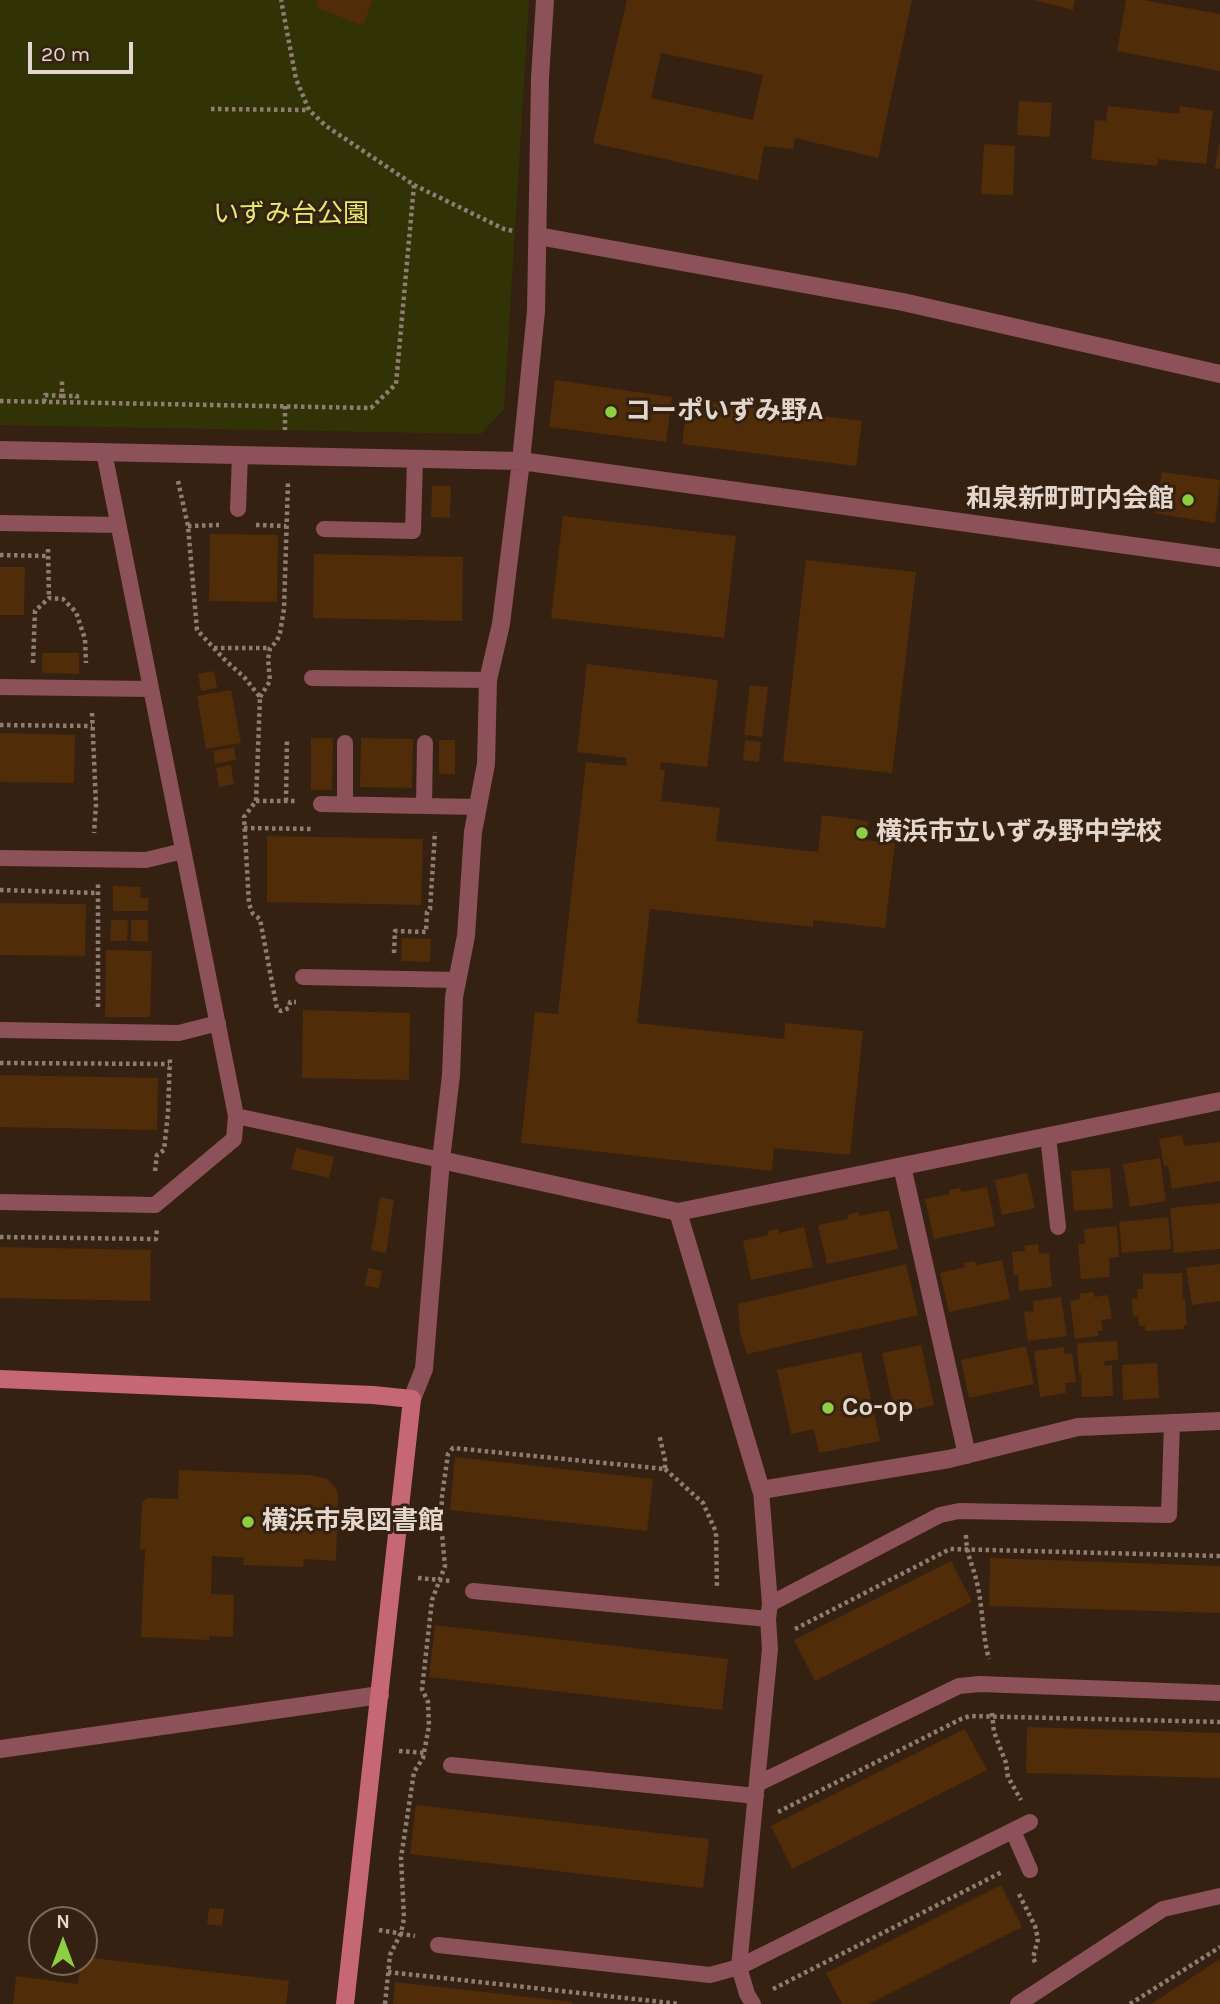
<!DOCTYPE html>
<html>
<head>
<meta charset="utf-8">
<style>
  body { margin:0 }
  #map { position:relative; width:1220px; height:2004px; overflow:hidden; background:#352111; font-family:Karla,sans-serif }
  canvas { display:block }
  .north { position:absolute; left:28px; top:1906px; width:70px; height:70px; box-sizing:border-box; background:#352111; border:2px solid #7b695c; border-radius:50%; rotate:0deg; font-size:19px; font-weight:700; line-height:28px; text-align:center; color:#e3d6cc }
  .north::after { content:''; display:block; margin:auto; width:24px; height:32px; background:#8ece43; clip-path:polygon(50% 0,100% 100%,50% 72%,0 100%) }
  .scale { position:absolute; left:28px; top:42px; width:105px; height:32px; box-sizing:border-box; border:4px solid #e3d6cc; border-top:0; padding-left:9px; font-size:21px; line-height:24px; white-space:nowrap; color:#e3d6cc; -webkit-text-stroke:5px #352111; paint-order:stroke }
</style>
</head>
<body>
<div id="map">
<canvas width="1220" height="2004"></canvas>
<div class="north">N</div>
<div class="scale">20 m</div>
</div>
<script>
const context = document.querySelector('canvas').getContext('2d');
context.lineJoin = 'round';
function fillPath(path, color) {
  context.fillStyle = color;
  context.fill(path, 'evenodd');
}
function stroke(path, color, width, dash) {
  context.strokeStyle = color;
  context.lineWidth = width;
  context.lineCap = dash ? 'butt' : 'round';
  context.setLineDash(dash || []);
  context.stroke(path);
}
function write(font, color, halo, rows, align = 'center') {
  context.font = font + ' Karla,"Noto Sans JP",sans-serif';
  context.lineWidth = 6;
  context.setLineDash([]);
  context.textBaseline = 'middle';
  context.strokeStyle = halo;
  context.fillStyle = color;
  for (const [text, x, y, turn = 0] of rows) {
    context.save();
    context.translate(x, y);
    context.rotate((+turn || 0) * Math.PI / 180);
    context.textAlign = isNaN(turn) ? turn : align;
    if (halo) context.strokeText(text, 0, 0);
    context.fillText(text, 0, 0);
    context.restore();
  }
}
const green = new Path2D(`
  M0 0H529L504 409 481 434 0 425Z`);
const building = new Path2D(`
  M318 0H373L363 26 315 7Z
  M627 0H912L878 158 795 138 793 149 764 146 758 180 593 143ZM661 53 763 75 753 120 651 98Z
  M1034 0H1075L1073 10Z
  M1126 0H1143L1220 14V71L1117 51Z
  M1019 101 1052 103 1050 137 1017 135Z
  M1108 106 1179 114 1180 106 1213 111 1206 164 1158 159 1157 166 1091 159 1095 120 1106 121Z
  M984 144 1015 146 1013 195 981 194Z
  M1219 144H1220V169L1215 168Z
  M555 380 672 397 666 442 549 427Z
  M688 399 862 421 856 466 682 444Z
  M1162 472 1220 480 1215 523 1155 513Z
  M432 486H451L450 518 431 517Z
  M563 516 736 536 724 638 551 618Z
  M210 534 278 535 277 602 209 601Z
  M314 554 463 557 462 621 313 618Z
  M806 560 916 572 892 773 783 761Z
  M0 567H25L24 615H0Z
  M42 653H79V674L42 673Z
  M587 664 718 680 707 767 661 762 660 770H665L661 801 720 808 716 841 818 852 822 815 868 821 866 840 895 843 885 928 813 920V927L650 909 637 1023 784 1039 785 1023 863 1031 850 1155 774 1148 772 1171 521 1143 535 1012 558 1014 586 762 626 766 627 758 577 752Z
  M214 671 217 688 201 691 198 674Z
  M750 685 768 687 762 737 744 735Z
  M231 690 241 743 206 749 197 696Z
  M0 733 75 735 74 783 0 782Z
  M311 738H333L332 790H311Z
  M361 738 413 739 412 788 360 787Z
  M439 740H455V774H439Z
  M745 740 761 742 759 762 743 760Z
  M234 747 236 760 215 764 213 751Z
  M231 765 234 784 219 787 216 768Z
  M267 836 423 839 421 905 267 902Z
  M113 886 141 887 140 898H149L148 911H113Z
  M0 903 86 904 85 956 0 955Z
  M111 920H128L127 941H110Z
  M131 920H148V942L131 941Z
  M402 938 431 939 430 962 401 961Z
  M106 950 152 951 150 1017H105Z
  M303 1010 410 1013 409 1080 302 1078Z
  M0 1075 158 1078 157 1130 0 1127Z
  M1182 1135 1184 1146 1220 1142V1181L1172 1189 1168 1165 1164 1166 1159 1139Z
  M296 1148 334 1157 329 1178 291 1169Z
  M1160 1158 1166 1201 1130 1207 1123 1164Z
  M1110 1168 1113 1208 1074 1211 1071 1171Z
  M1027 1173 1035 1208 1002 1215 995 1180Z
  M987 1187 995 1226 934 1239 925 1199 950 1194 949 1190 960 1188 961 1192Z
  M380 1197 394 1200 386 1253 371 1250Z
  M1220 1203V1249L1174 1253 1170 1208Z
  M889 1210 898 1249 827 1264 818 1225 848 1219 847 1215 858 1212 859 1216Z
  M1168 1217 1171 1249 1122 1253 1119 1222Z
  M1117 1226 1119 1257 1109 1258 1110 1277 1081 1279 1078 1244H1085L1084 1229Z
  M804 1227 813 1267 751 1280 743 1241 768 1235 767 1231 778 1229 779 1233Z
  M1038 1244 1039 1254 1049 1253 1052 1287 1019 1291 1018 1275H1014L1012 1252 1025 1251 1024 1246Z
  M0 1247 151 1250 150 1301 0 1298Z
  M1002 1260 1010 1299 949 1312 940 1273 965 1267 964 1263 975 1261 976 1265Z
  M906 1264 918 1315 747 1354 740 1333 738 1304Z
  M1220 1264V1301L1192 1305 1186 1268Z
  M368 1268 382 1271 379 1288 365 1286Z
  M1182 1273 1183 1299H1185L1187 1325H1184V1329L1145 1331V1326H1139L1138 1316 1133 1317 1132 1299H1138L1137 1289H1143V1274Z
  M1094 1292V1297L1108 1295 1112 1319 1101 1320 1103 1331H1098L1099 1336 1075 1339 1070 1301 1080 1299 1079 1294Z
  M1061 1297 1067 1336 1028 1341 1024 1312 1034 1311 1033 1301Z
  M1117 1341 1118 1360 1104 1361 1105 1366 1112 1365 1113 1396 1082 1397 1081 1374 1079 1375 1077 1343Z
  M921 1345 934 1405 895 1414 882 1353Z
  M1026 1346 1034 1384 969 1398 961 1360Z
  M1064 1347 1065 1354 1072 1353 1076 1382 1065 1383 1066 1393 1040 1397 1034 1351Z
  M861 1352 880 1441 819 1453 814 1429 791 1434 777 1370Z
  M1157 1363 1159 1398 1123 1400 1122 1365Z
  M455 1457 653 1479 647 1531 450 1510Z
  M179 1470 310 1475 327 1479 336 1488 338 1497 336 1561 304 1559 303 1567 243 1565 244 1558 212 1556 211 1594 234 1595 233 1637 210 1636 209 1640 141 1637 145 1549H140L142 1502 148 1498 178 1499Z
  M990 1558 1220 1566V1613L989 1606Z
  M951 1561 972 1602 815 1681 794 1640Z
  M435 1625 728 1659 722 1710 429 1677Z
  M1027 1727 1220 1733V1778L1026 1773Z
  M965 1729 987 1770 792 1869 771 1826Z
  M416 1805 709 1839 703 1888 410 1854Z
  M1001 1885 1022 1927 869 2004H842L826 1973Z
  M209 1908 224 1909 222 1926 207 1924Z
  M84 1957 289 1981 286 2004H13L16 1976 78 1984 81 1962H84Z
  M1220 1959V2004H1151Z
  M395 1982 572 2002V2004H393Z`);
const path = new Path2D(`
  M211 109 309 110
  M414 185 504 229 513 231
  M62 396H77V402
  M0 401 371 408 396 384 414 185 326 126 309 110 296 79 281 0
  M44 402 45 395 62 396V381
  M285 406V430
  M178 481 188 526 197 630 225 660 244 677 260 697 256 801 244 817 249 904 253 914 260 919 277 1009 281 1011 289 1008 290 1002H296
  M256 525 286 526
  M188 526 219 525
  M48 549 49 598
  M0 555 48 556
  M214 648H270
  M33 663 35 611 49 598 63 599 76 612 85 639 86 663
  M260 697 270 681 268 659 270 648 277 641 280 633 284 609 288 482
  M92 713 96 805 94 833
  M0 725 92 726
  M256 801H298
  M286 801 287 738
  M244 828 314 829
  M0 890 97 893
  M394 953 395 931 426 932 427 912 430 909 435 832
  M98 1007V882
  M0 1063 169 1064
  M155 1171 157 1155 164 1150 168 1113 170 1057
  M0 1237 156 1239 157 1228
  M665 1469 703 1503 716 1532 717 1589
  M966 1535C966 1554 973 1565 977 1583 983 1608 982 1634 989 1659
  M418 1578 451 1581
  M795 1629 950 1549 1220 1556
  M992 1713 994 1732 1006 1763 1008 1777 1021 1800
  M399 1751 425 1753
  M778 1812 961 1719 970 1716 1220 1722
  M1019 1894 1035 1926 1038 1939 1033 1958 1036 1964
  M379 1930 415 1936
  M388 1972 680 2004
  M773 1989 1002 1872
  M385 2004 390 1955 401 1933 404 1918 401 1858 414 1772 423 1758 429 1726 428 1702 422 1689 432 1600 445 1566 441 1523 442 1496 448 1454 453 1448 665 1469V1460L659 1434
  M1130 2004 1220 1947`);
const lane = new Path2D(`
  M104 452 236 1116 441 1160
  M238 509 240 455
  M0 523 118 525
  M324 529 413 531 415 459
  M312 678 488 680
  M0 687 151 689
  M345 743V804
  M321 804 478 807
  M424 806 425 743
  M0 858 146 860 183 851
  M303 977 457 980
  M0 1030 179 1033 218 1023
  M1048 1136 1058 1227
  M0 1202 155 1205 234 1139 236 1116
  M473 1591 768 1619
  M770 1604 940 1515 959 1511 1169 1515 1172 1423
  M451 1765 756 1796
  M757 1784 959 1686 980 1684 1220 1693
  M1013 1831 1030 1870
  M438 1945 710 1975 739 1967 1030 1822
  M753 2004 747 1994 739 1967 770 1649 768 1619 770 1604 761 1490
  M1018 2004 1163 1909 1220 1896`);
const street = new Path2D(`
  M538 236 903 302 1220 374
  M0 450 521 461 1220 558
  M441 1160 678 1212 1220 1101
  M902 1166 967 1455
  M678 1212 761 1490 949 1459 1078 1427 1220 1421
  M412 1399 424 1369 441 1160 451 1075 454 997 466 936 473 832 486 764 488 680 501 624 521 461 536 311 540 78 545 0
  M0 1749 380 1695`);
const secondary = new Path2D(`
  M0 1379 373 1395 412 1399 345 2004`);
const markers = [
  [611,412,7,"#8ece43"],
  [1188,500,7,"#8ece43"],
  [862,833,7,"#8ece43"],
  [828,1408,7,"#8ece43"],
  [248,1522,7,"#8ece43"]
];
const parkNames = [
  ["いずみ台公園",291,215]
];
const poiNames = [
  ["コーポいずみ野A",625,412],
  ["和泉新町町内会館",1174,500,"right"],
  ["横浜市立いずみ野中学校",876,833],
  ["Co-op",842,1408],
  ["横浜市泉図書館",262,1522]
];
fillPath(green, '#313306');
fillPath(building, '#502c09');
stroke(path, '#8e7e71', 4.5, [3.5, 3.5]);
stroke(lane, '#8c5159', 16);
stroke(street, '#8c5159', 18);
stroke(secondary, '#c56775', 18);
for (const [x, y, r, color] of markers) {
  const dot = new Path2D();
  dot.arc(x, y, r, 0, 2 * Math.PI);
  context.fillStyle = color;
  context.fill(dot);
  stroke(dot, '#352111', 2.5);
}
write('26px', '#e1ea6f', '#352111', parkNames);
write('bold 26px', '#e3d6cc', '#352111', poiNames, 'left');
</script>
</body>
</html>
